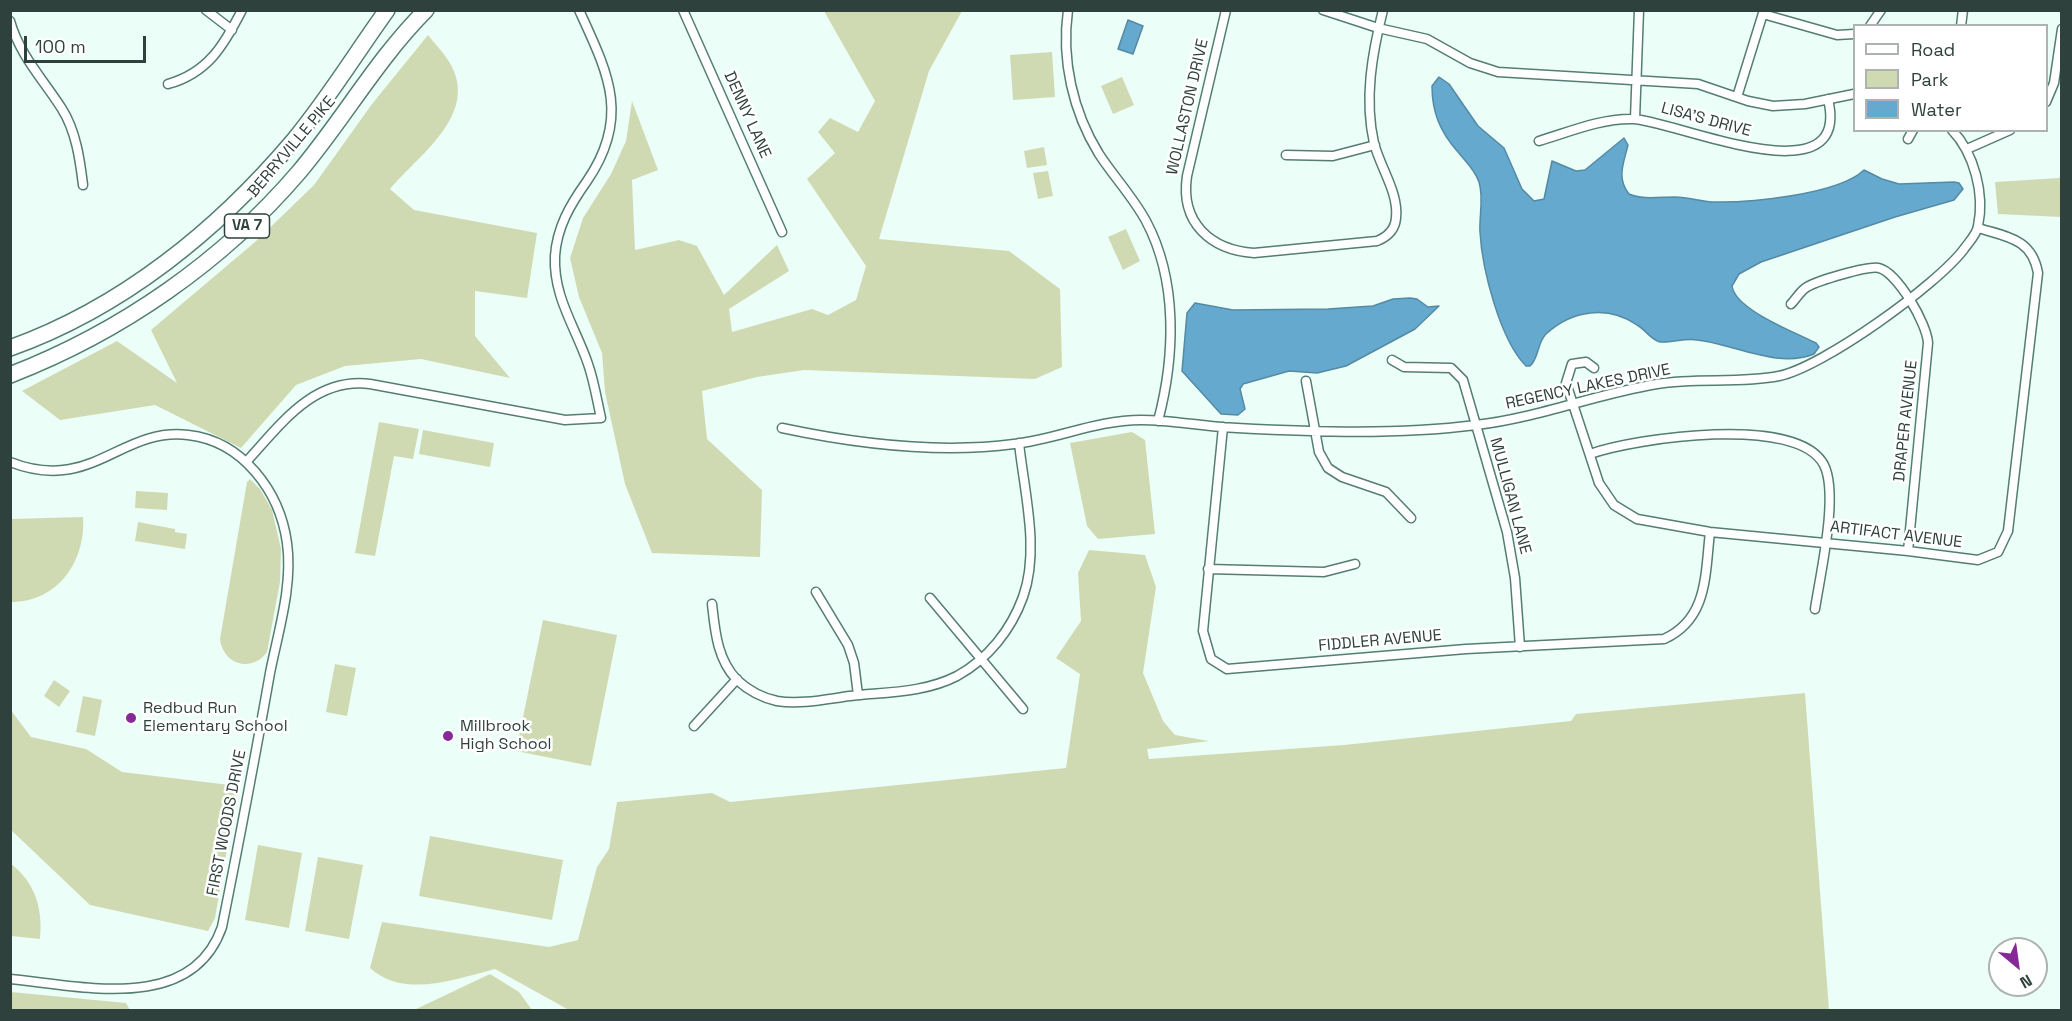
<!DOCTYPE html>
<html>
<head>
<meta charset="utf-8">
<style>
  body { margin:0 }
  #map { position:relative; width:2072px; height:1021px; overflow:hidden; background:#ecfef8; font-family:"Space Grotesk",sans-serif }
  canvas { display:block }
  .frame { position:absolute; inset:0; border:12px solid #2f413c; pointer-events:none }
  .legend { position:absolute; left:1853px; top:24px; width:195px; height:108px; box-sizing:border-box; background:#fff; border:2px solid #acb3b1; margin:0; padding:8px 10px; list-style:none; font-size:18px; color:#2f413c }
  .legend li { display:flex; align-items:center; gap:12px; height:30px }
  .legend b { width:30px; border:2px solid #acb3b1 }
  .north { position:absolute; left:1988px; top:937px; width:60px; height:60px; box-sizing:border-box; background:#fff; border:2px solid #acb3b1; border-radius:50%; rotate:151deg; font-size:16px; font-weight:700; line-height:24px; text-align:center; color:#2f413c }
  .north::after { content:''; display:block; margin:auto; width:21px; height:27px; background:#852a96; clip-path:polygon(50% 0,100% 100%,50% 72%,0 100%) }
  .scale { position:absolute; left:24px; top:36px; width:122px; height:27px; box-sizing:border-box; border:3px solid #2f413c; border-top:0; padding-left:8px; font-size:18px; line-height:21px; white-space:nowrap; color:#2f413c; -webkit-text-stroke:4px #fff; paint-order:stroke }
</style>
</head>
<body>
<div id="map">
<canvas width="2072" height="1021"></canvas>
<div class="frame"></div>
<ul class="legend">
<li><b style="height:8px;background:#fff"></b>Road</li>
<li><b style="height:16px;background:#d0dab2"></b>Park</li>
<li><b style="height:16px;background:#65a9cf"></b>Water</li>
</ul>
<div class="north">N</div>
<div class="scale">100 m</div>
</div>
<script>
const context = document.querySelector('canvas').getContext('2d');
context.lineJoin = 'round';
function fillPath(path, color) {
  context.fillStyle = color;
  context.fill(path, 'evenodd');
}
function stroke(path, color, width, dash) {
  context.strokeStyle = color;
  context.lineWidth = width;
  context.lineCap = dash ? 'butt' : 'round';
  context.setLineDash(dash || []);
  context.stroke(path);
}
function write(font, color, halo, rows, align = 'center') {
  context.font = font + ' "Space Grotesk",sans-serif';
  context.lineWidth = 5;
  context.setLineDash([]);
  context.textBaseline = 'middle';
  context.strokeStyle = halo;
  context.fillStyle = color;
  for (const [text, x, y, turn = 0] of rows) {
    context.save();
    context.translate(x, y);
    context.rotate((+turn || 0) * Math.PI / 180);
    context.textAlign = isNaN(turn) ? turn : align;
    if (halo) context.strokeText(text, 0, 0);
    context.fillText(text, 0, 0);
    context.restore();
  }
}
const green = new Path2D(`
  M824 11H962L929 71 879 239 1009 251 1060 289 1062 367 1035 379 804 370 757 377 702 391 707 439 762 490 760 557 652 553 625 484 605 392 602 353 579 297 570 258 583 218 611 174 626 141 632 101 658 170 632 180 635 250 679 240 697 246 724 295 777 245 789 271 729 309 732 332 812 309 828 315 856 300 866 266 807 179 835 153 818 132 830 118 858 132 875 101Z
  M428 35C435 44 445 54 451 65 478 115 419 155 390 189L414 210 537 233 527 298 475 291V336L510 378 421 359 345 366 296 385 241 448 155 405 60 420 22 391 117 341 177 383 151 330 255 242 314 185 372 104Z
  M1052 52 1055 97 1013 100 1010 55Z
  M1122 77 1134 105 1113 114 1101 86Z
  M1044 147 1047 165 1027 168 1024 151Z
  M1048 171 1053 196 1038 199 1033 173Z
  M2061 175V217L1998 214 1995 182 2059 178Z
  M1126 229 1140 261 1123 270 1108 237Z
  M379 422 419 429 413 459 394 456 375 556 355 553Z
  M423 430 494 443 490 467 419 454Z
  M1132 432 1145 440 1155 534 1098 539 1087 526 1070 443Z
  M250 479 260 489 272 510 281 549 280 582 267 652C252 673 223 665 220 639L247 482Z
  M136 491 168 493 167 510 135 508Z
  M83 517C86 561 58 602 11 602V519Z
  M138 522 175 529V532L187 534 185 549 135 541Z
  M1089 550 1145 555 1156 587 1143 673 1163 721 1175 735 1209 741 1147 749 1149 759 1344 745 1571 721 1576 714 1805 693 1829 1010H569L495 969C456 979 404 999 370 968L382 922 549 947 578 940 597 867 609 849 617 802 712 793 730 802 1066 768 1080 674 1056 658 1081 621 1078 573Z
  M543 620 617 635 591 766 516 751Z
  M335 664 356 668 347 716 326 712Z
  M54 680 70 691 59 707 44 696Z
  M83 696 102 700 95 736 76 732Z
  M10 709 31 737 86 749 122 772 238 786 215 918 208 931 90 905 11 830Z
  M430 836 563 860 552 920 419 896Z
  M258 845 302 853 289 928 245 920Z
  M318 857 363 865 349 939 305 931Z
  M10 863C35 882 43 908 40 939L11 936Z
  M490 974 519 992 532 1010H414Z
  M11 992 126 1003 130 1010H11Z`);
const water = new Path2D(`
  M1128 20 1143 26 1133 54 1118 49Z
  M1439 77 1449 84 1478 126 1504 148 1522 189 1534 201 1544 199 1552 161 1576 171 1585 170 1624 138 1628 145C1624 162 1616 178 1629 194 1642 200 1660 197 1675 197 1687 197 1700 201 1712 202 1747 203 1838 195 1864 170L1882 179 1899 184 1954 182 1959 183 1963 189 1954 200 1895 217 1761 262 1739 274 1732 286C1735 310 1797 333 1816 343L1819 347 1814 354C1778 369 1734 344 1697 340 1684 338 1672 343 1660 342 1650 339 1646 330 1637 325 1608 305 1572 310 1546 334 1537 343 1539 358 1530 366H1526C1500 340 1482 269 1480 232 1479 216 1484 198 1479 182 1475 170 1466 162 1458 152 1440 132 1432 112 1432 86Z
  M1410 298 1417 299 1428 307 1439 306 1415 329 1346 366 1317 373 1289 371 1243 384 1240 389 1245 409 1238 415 1221 414 1182 371 1187 313 1195 303 1233 310 1328 309 1373 306 1393 299Z`);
const street = new Path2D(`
  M206 10 232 30
  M683 10 782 232
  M1068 10C1061 60 1073 112 1099 154 1114 177 1133 197 1146 221 1178 281 1175 357 1158 421
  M1226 10 1187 176C1180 223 1211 250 1254 253L1377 241C1387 237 1395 230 1396 218 1399 193 1380 167 1374 143 1364 99 1372 54 1383 10
  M1323 10 1378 28 1427 39 1470 63 1498 72 1698 84 1748 101 1773 106 1805 104 1854 94
  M1763 14 1837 35 1854 34
  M10 21C20 56 43 79 62 109 76 131 80 160 83 185
  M1870 26 1881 10
  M1961 26 1963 10
  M168 84C208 73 224 45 242 10
  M1737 97 1764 10
  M2046 102 2054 83 2062 29
  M1635 119 1639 10
  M1908 139 1913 130
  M1539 141C1569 132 1602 118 1633 119 1673 120 1853 202 1828 99
  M1967 149 2010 130
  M1286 155 1333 156 1375 145
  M1791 304C1796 299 1801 290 1807 287 1817 281 1869 265 1879 268 1898 273 1927 324 1928 343L1908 551
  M1392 360 1404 367 1451 368 1463 380 1507 532 1515 578 1520 647
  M1594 368 1586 362 1572 364 1566 383 1599 483 1614 505 1637 519 1710 532 1908 551 1978 560 1998 552 2008 531 2038 273C2032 239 2008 237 1978 228
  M1306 381 1319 452 1328 468 1342 477 1386 492 1411 518
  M1223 427 1203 631 1211 659 1227 669 1466 649 1664 639C1708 619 1705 575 1710 532
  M782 428C857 444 937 454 1014 444 1057 439 1097 420 1141 420 1173 420 1205 427 1237 428 1316 432 1398 435 1476 425 1537 418 1596 394 1657 384 1697 377 1739 384 1779 376 1823 367 1937 285 1964 249 1969 242 1977 234 1978 226 1985 194 1974 153 1952 130
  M1590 454C1636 438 1798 414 1824 465 1839 495 1820 575 1815 609
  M247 461C281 424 314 377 370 384L565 420 601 418C597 400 594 381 588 364 576 328 553 297 555 256 557 227 570 205 587 181 631 117 608 73 579 10
  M10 462C92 494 120 427 188 435 243 441 280 492 287 543 293 586 278 632 270 673 255 758 239 842 222 927 192 1014 81 986 10 979
  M1208 569 1324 572 1355 564
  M816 592 848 645 854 663 858 695
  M930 598 1023 709
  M712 604C715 631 717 659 737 680 748 690 763 698 777 701 800 705 827 699 850 696 886 692 924 693 957 676 988 659 1011 630 1023 597 1040 550 1024 491 1019 443
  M694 726 737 679`);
const highway = new Path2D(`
  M10 348C122 308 218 230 294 140 328 99 356 53 387 10
  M10 375C121 332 222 262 299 172 343 120 377 59 426 10`);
const markers = [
  [131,718,6,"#852a96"],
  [448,736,6,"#852a96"]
];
const shields = [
  [247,226,45]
];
const shieldNames = [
  ["VA 7",247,226]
];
const streetNames = [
  ["WOLLASTON DRIVE",1188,107,-77],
  ["DENNY LANE",747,115,66],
  ["LISA'S DRIVE",1706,120,15],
  ["BERRYVILLE PIKE",292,147,-50],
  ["REGENCY LAKES DRIVE",1588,387,-12],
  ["DRAPER AVENUE",1906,421,-84],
  ["MULLIGAN LANE",1510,496,75],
  ["ARTIFACT AVENUE",1896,535,7],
  ["FIDDLER AVENUE",1380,641,-5],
  ["FIRST WOODS DRIVE",227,823,-79]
];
const poiNames = [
  ["Redbud Run",143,709],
  ["Elementary School",143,727],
  ["Millbrook",460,727],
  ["High School",460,745]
];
fillPath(green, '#d0dab2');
fillPath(water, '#65a9cf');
stroke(water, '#558aa3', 1.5);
stroke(street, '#547d73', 11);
stroke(highway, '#547d73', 18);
stroke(street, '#fff', 8);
stroke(highway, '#fff', 15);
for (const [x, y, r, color] of markers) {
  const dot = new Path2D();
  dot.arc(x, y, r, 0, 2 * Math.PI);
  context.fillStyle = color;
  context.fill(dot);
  stroke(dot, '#fff', 2);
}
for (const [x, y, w] of shields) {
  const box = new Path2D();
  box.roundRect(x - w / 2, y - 12, w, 24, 4.5);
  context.fillStyle = '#fff';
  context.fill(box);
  stroke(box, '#2f413c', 1.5);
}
write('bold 15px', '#2f413c', null, shieldNames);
write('16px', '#2f413c', '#fff', streetNames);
write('16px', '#2f413c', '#fff', poiNames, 'left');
</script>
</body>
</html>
